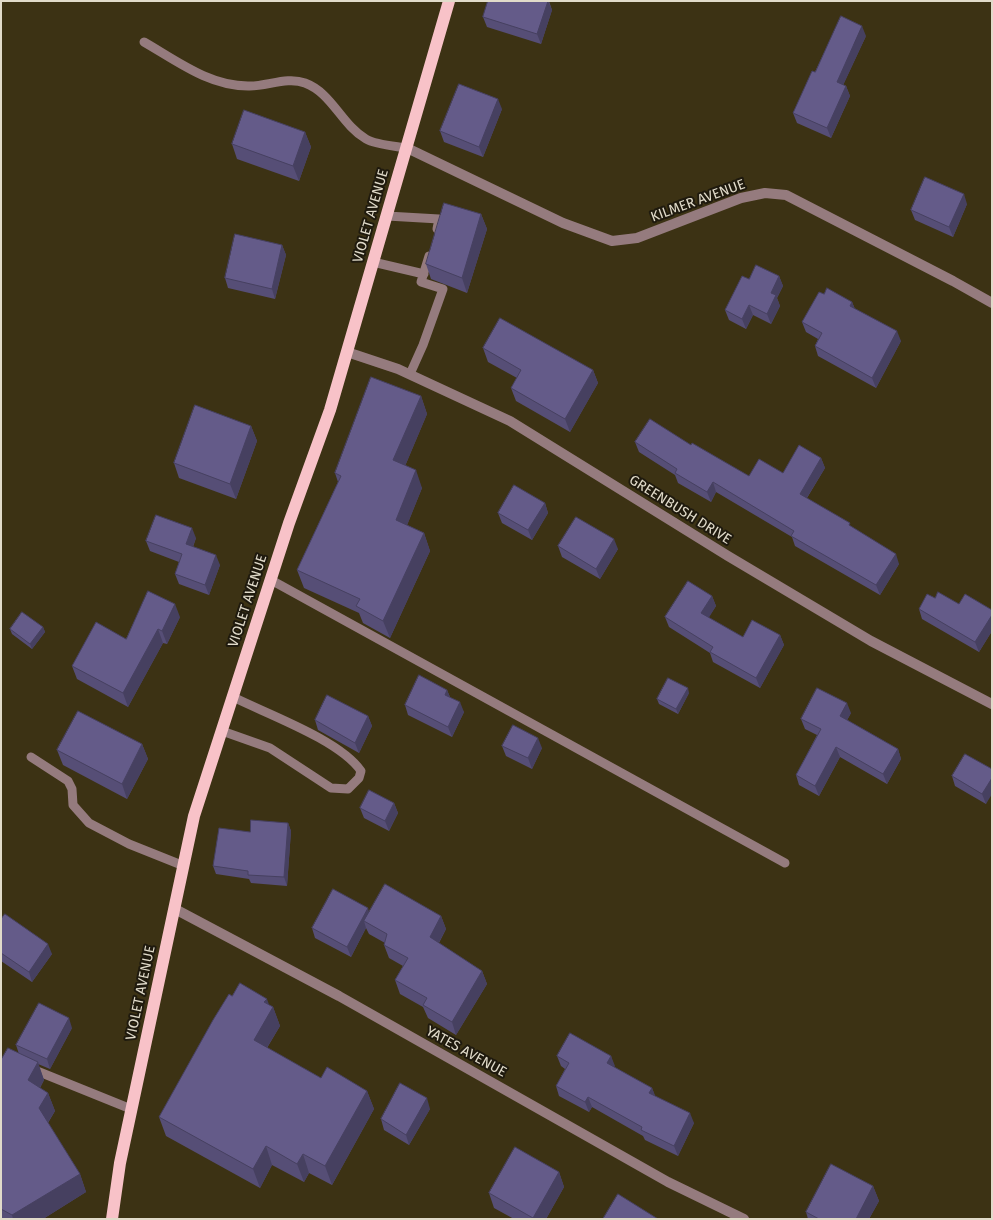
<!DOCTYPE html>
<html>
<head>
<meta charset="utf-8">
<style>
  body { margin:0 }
  #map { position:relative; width:993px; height:1220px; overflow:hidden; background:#3c3214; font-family:"Fira Sans",sans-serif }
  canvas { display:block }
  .frame { position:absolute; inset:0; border:2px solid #e1dbca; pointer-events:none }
</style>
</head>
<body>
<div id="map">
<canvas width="993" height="1220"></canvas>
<div class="frame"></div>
</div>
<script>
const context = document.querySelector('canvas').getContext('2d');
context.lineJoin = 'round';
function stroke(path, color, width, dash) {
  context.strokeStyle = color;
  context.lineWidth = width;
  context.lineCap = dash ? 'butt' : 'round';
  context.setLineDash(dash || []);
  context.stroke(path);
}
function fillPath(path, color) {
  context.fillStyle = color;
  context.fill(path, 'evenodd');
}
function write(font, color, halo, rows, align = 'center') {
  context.font = font + ' "Fira Sans",sans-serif';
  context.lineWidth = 4;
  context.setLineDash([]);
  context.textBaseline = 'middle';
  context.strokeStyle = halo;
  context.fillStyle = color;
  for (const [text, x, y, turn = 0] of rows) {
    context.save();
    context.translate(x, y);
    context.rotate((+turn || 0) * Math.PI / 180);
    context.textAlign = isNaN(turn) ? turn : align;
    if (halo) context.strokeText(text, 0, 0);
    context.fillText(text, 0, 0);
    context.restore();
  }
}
const lane = new Path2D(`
  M144 42C177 61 209 86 248 86 266 87 287 76 305 83 332 93 341 124 366 139 376 145 395 146 407 148
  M387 216 439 219 437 229
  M373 262 424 274
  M410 374 423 345 443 289 421 282 429 256
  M271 580 785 863
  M222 731 270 748 331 788 348 789 359 778 361 771C340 740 267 714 233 697
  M31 757 68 781 72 789 73 805 89 823 129 844 184 866
  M32 1069 131 1109`);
const street = new Path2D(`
  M407 148 563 223 612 241 637 238 741 198 765 193 786 195 953 281 992 303
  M347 352 398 369 510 421 728 556 871 641 992 704
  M175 909 339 996 668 1182 744 1219`);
const primary = new Path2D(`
  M112 1219 120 1163 194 816 289 523 330 410 449 1`);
const wall = new Path2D(`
  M488 1H549L552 10 541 44 487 27 483 17Z
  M866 36 843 85 846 86 850 96 831 138 797 123 793 113 815 72Z
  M502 109 483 157 444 142 440 131Z
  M305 132 311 147 299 181 237 159 232 144Z
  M967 204 953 237 915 220 911 210Z
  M481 214 487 229 467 293 431 279 426 264Z
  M282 245 286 255 275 299 228 288 225 278Z
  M779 276 783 286 777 298 780 306 771 324 753 315 746 329 729 320 725 310 749 279Z
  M824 294 852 302 855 309 901 341 876 388 818 356 815 346 818 339 806 332 802 322Z
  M483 348 593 370 598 383 570 432 516 401 511 388 517 378 488 362Z
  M421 396 427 414 405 466 422 488 407 525 424 533 430 551 390 638 363 623 359 613 304 588 297 570 338 482 335 473Z
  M251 426 257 441 236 499 179 478 174 463Z
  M635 442 691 445 749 476 783 473 821 458 825 468 807 498 851 527 899 564 880 595 795 546 792 537 716 492 711 502 678 483 675 475 639 452Z
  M545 503 548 513 532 540 502 523 498 513Z
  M196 538 193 547 220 565 209 595 179 584 175 574 179 562 150 551 146 541Z
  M558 546 618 549 600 579 562 557Z
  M712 596 716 606 708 618 743 637 780 635 784 645 760 688 713 662 710 653 669 627 665 617Z
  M935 598 959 604 992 610V631L979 652 922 619 919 609Z
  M180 617 167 644 163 643 128 707 77 679 72 666 126 639Z
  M43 627 45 632 32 649 12 634 10 629Z
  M447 690 450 697 464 712 452 737 408 715 405 705Z
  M689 693 678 714 659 704 657 699Z
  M851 713 847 720 898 749 901 759 887 784 840 757 819 796 799 785 796 775 817 735 805 729 801 719Z
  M368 716 372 726 359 753 318 730 315 720Z
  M142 744 148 759 127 799 63 765 57 750Z
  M502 746 542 748 532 769 506 756Z
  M992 769 986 804 955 786 952 776Z
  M394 803 398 813 389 831 364 818 360 808Z
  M288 823 291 831 287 886 251 883 249 879 216 874 213 866 250 832Z
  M369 912 441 916 446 929 439 943 482 971 487 984 456 1035 428 1018 423 1007 400 994 395 980 403 966 389 958 384 945 385 943 369 934 366 928 351 957 315 938 312 928Z
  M1 919 52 954 32 982 1 961Z
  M232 996 269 1005 273 1007 280 1026 267 1048 321 1078 367 1091 374 1109 332 1185 309 1173 304 1182 272 1165 260 1188 166 1136 159 1117Z
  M72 1028 50 1069 38 1064 44 1080 40 1088 48 1093 55 1111 48 1123 80 1174 86 1192 43 1219H1V1060L19 1054 16 1045Z
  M557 1056H611L614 1067 652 1088 655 1096 694 1123 678 1156 645 1140 643 1136 592 1107 589 1112 559 1096 556 1086 565 1069 561 1066Z
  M430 1109 409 1145 384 1130 381 1119Z
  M559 1172 564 1187 546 1219H514L494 1208 489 1193Z
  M873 1186 879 1201 869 1219H808L806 1212Z`);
const shadedWall = new Path2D(`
  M548 1 552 10 541 44 537 34Z
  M862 26 866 36 840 92 837 82Z
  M846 86 850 96 831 138 827 128Z
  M498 99 502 109 483 157 479 147Z
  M305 132 311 147 299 181 293 166Z
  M964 194 967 204 953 237 949 227Z
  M481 214 487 229 467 293 462 278Z
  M282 245 286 255 275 299 272 289Z
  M779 276 783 286 777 298 780 306 771 324 767 314 771 293Z
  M852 302 856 312 850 306Z
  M749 305 753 315 746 329 742 319Z
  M897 331 901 341 876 388 872 378Z
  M593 370 598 383 570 432 565 419Z
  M421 396 427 414 400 478 393 460Z
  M251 426 257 441 236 499 230 484Z
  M821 458 825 468 803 504 800 494Z
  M416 470 422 488 402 538 396 520Z
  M713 482 716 492 711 502 707 492Z
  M545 503 548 513 532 540 528 530Z
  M192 528 196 538 190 554 186 544Z
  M424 533 430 551 390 638 383 621Z
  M614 539 618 549 600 579 596 569Z
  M896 554 899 564 880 595 876 585Z
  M216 555 220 565 209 595 205 585Z
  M712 596 716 606 705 624 701 613Z
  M175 604 180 617 167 644 162 631Z
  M992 615V631L979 652 975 642Z
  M43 627 45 632 32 649 30 644Z
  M158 629 163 643 128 707 123 693Z
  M780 635 784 645 760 688 756 678Z
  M688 688 689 693 678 714 676 709Z
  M447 690 451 700 445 695Z
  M460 702 464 712 452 737 448 727Z
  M847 703 851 713 844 726 840 716Z
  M368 716 372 726 359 753 355 743Z
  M538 738 542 748 532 769 528 758Z
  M142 744 148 759 127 799 122 784Z
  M836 747 840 757 819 796 815 786Z
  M898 749 901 759 887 784 883 774Z
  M992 778V794L986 804 982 794Z
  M394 803 398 813 389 831 385 821Z
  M288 823 291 831 287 886 284 877Z
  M368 908 371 919 364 921 366 928 351 957 347 947Z
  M441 916 446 929 435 950 430 937Z
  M48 944 52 954 32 982 29 972Z
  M482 971 487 984 456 1035 452 1022Z
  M267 999 271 1010 273 1007 280 1026 260 1059 254 1040 264 1002Z
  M69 1018 72 1028 50 1069 47 1059Z
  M611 1056 615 1066 611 1073 607 1063Z
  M38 1062 44 1080 34 1099 28 1080Z
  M652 1088 656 1098 649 1093Z
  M367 1091 374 1109 332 1185 325 1166Z
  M48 1093 55 1111 45 1127 39 1108Z
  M588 1097 592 1107 589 1112 585 1102Z
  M427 1098 430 1109 409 1145 406 1135Z
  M690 1113 694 1123 678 1156 674 1146Z
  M266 1146 272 1165 260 1188 253 1169Z
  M303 1154 309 1173 304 1182 297 1164Z
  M559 1172 564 1187 546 1219H533V1218Z
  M80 1174 86 1192 43 1219H13L12 1215Z
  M873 1186 879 1201 869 1219H856Z`);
const building = new Path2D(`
  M488 1H548L537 34 483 17Z
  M841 16 862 26 837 82 846 86 827 128 793 113 812 71 815 72Z
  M459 84 498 99 479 147 440 131Z
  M244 110 305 132 293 166 232 144Z
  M925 177 964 194 949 227 911 210Z
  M444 203 481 214 462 278 426 264Z
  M235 234 282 245 272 289 225 278Z
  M756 265 779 276 771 293 776 295 767 314 749 305 742 319 725 310 742 276 749 279Z
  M827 288 852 302 850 306 897 331 872 378 815 346 822 333 802 322 819 292 824 294Z
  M500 318 593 370 565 419 511 388 521 370 483 348Z
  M371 377 421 396 393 460 416 470 396 520 424 533 383 621 356 606 360 599 297 570 341 476 335 473Z
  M195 405 251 426 230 484 174 463Z
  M650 419 691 445 692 443 749 476 759 459 783 473 799 445 821 458 800 494 850 523 849 525 896 554 876 585 791 536 794 531 713 482 707 492 675 473 677 469 635 442Z
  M514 485 545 503 528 530 498 513Z
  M156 515 192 528 186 544 216 555 205 585 175 574 182 554 146 541Z
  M576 517 614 539 596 569 558 546Z
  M688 581 712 596 701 613 743 637 752 620 780 635 756 678 710 652 713 647 665 617Z
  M148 591 175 604 162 631 158 629 123 693 72 666 96 622 126 639Z
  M938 592 959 604 965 594 992 610V615L975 642 919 609 927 594 935 598Z
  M22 612 43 627 30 644 10 629Z
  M419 675 447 690 445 695 460 702 448 727 405 705Z
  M668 678 688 688 676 709 657 699Z
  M817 688 847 703 840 716 898 749 883 774 836 747 815 786 796 775 821 729 801 719Z
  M327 695 368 716 355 743 315 720Z
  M78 711 142 744 122 784 57 750Z
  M513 725 538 738 528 758 502 746Z
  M965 754 992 769V778L982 794 952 776Z
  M369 790 394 803 385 821 360 808Z
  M251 820 288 823 284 877 248 875V871L213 866 219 828 250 832Z
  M385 884 441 916 430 937 482 971 452 1022 423 1005 427 998 395 980 408 958 384 945 387 934 364 921Z
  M333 889 368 908 347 947 312 928Z
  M5 914 48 944 29 972 1 953V919Z
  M240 983 267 999 264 1002 273 1007 254 1040 321 1078 327 1067 367 1091 325 1166 303 1154 297 1164 266 1146 253 1169 159 1117 213 1020 229 994 232 996Z
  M39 1003 69 1018 47 1059 16 1045Z
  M570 1033 611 1056 607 1063 652 1088 649 1093 690 1113 674 1146 641 1130 642 1127 588 1097 585 1102 556 1086 569 1063 557 1056Z
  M8 1048 38 1062 28 1080 48 1093 39 1108 80 1174 12 1215 1 1209V1060Z
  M400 1083 427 1098 406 1135 381 1119Z
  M515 1147 559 1172 533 1218 489 1193Z
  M831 1164 873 1186 856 1219H819L806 1212Z
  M618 1194 658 1219H603Z`);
const streetNames = [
  ["KILMER AVENUE",698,201,-20],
  ["VIOLET AVENUE",371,216,-74],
  ["GREENBUSH DRIVE",680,510,32],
  ["VIOLET AVENUE",248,601,-72],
  ["VIOLET AVENUE",141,993,-78],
  ["YATES AVENUE",466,1052,29]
];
stroke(lane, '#957b7e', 9);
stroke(street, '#957b7e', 10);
stroke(primary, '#f8c2c8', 12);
fillPath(wall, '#564e76');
fillPath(shadedWall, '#464060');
fillPath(building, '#645b89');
stroke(building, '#464060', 1);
write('14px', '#e1dbca', '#1f1a0e', streetNames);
</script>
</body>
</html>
